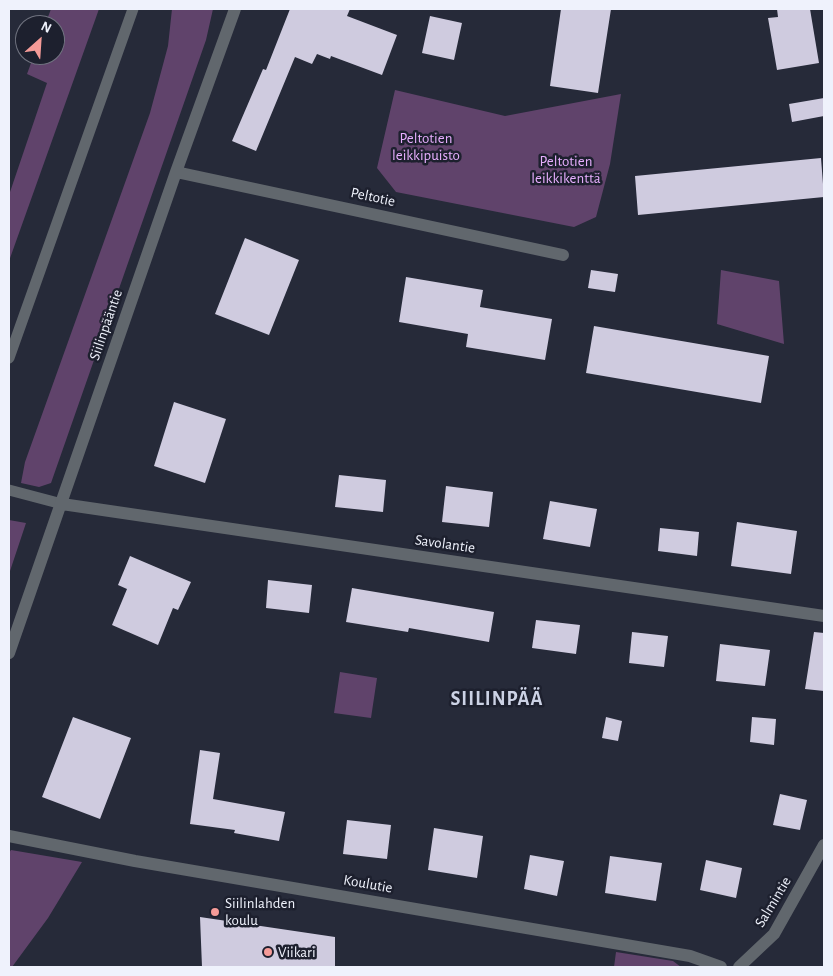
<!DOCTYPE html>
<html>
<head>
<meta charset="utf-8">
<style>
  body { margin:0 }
  #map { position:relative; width:833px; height:976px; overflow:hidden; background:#262a39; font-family:"Alegreya Sans",sans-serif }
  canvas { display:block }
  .frame { position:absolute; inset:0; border:10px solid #eff2fc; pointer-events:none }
  .north { position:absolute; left:15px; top:15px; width:50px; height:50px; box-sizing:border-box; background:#1d202e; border:1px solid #717480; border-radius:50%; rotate:26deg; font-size:14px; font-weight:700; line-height:20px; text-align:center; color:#eff2fc }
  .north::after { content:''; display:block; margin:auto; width:18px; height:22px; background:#f59b98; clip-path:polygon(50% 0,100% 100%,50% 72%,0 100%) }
</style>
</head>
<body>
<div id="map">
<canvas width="833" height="976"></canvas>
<div class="frame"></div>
<div class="north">N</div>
</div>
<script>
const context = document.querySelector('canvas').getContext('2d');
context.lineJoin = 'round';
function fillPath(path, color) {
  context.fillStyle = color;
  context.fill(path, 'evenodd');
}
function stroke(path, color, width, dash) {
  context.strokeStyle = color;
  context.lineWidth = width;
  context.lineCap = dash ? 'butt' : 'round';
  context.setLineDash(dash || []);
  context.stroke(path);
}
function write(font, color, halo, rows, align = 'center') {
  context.font = font + ' "Alegreya Sans",sans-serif';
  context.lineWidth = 5;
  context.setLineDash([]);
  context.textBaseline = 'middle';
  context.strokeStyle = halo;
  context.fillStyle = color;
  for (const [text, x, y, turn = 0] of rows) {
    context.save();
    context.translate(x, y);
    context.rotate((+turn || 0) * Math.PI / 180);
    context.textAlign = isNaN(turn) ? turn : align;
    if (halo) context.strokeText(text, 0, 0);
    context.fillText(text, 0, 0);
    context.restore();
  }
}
const green = new Path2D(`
  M51 9H99L9 261V195L47 83 27 74 34 55H55V25H45Z
  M172 9H213L206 40 51 483 39 487 21 483 25 462 150 113 168 46Z
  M395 90 505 116 621 94 610 164 596 217 574 227 396 192 377 168Z
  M721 270 779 281 784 344 717 324Z
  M9 520 26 523 9 574Z
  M340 672 377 678 371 718 334 713Z
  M11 850 82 862 48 918 12 967H9V853Z
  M616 952 673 961 681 967H614Z`);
const building = new Path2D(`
  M290 9H350L347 16 397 35 382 75 331 56 330 59 317 54 312 64 295 57 256 151 232 141 263 69 266 70Z
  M561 9H611L598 93 550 86Z
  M777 9H810L819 63 777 70 768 18 778 17Z
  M430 16 462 23 454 60 422 53Z
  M824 98V116L792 122 789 104Z
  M821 158 824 197 638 215 635 176Z
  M245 238 299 260 269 335 215 314Z
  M591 270 618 274 615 292 588 288Z
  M406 277 483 290 480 307 552 319 545 360 466 347 468 334 399 322Z
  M594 326 769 356 761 403 586 373Z
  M174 402 226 419 205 483 154 466Z
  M339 475 386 480 383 512 335 507Z
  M446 486 493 492 489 527 442 522Z
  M550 501 597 509 590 547 543 539Z
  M737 522 797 531 791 574 731 566Z
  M660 528 699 532 697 556 658 551Z
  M130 556 191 582 178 610 173 608 158 645 112 625 127 589 118 585Z
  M268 580 312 585 309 613 266 608Z
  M352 588 494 612 489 642 409 628 408 632 346 622Z
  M536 620 580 625 576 654 532 648Z
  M632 632 668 636 664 667 629 663Z
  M814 632 824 633V691L805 689Z
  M720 644 770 650 765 686 716 681Z
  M73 717 131 738 100 819 42 797Z
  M606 717 622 721 618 741 602 738Z
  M752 717 776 719 774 745 750 742Z
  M200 750 220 753 213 799 285 812 279 841 234 833 235 830 190 824Z
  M780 794 807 800 800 830 773 825Z
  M347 820 391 825 387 859 343 854Z
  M434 828 483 836 477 878 428 870Z
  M530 855 564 861 557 896 524 889Z
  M610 856 662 863 656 901 605 893Z
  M706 860 742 868 736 898 700 890Z
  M200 917 335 937V967H202Z`);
const service = new Path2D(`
  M9 358 133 9
  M9 490 62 504`);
const minor = new Path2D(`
  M176 172 563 255
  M62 504 824 616
  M9 653 176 172 235 9
  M9 836 135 861 690 956 721 967
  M739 967 774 934 824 845`);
const markers = [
  [215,912,5,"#f59b98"],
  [268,952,5,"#f59b98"]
];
const parkNames = [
  ["Peltotien",426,138],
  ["leikkipuisto",426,155],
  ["Peltotien",566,161],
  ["leikkikenttä",566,178]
];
const streetNames = [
  ["Peltotie",373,197,12],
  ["Siilinpääntie",106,325,-71],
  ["Savolantie",445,544,8],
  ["Koulutie",368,884,10],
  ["Salmintie",773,902,-59]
];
const poiNames = [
  ["Siilinlahden",225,903],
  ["koulu",225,920],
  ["Viikari",278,952]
];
const districtNames = [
  ["SIILINPÄÄ",497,699]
];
fillPath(green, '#60436b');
fillPath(building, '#cfcbdf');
stroke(service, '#61676d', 11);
stroke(minor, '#61676d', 12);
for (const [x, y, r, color] of markers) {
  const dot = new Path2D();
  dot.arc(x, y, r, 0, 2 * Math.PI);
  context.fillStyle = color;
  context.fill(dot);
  stroke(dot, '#1d202e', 2);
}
write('15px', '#e7aefe', '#1d202e', parkNames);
write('15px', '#eff2fc', '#1d202e', streetNames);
write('15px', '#eff2fc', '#1d202e', poiNames, 'left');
context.letterSpacing = '1px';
write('bold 20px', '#ccd2e5', '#1d202e', districtNames);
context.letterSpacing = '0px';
</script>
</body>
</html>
